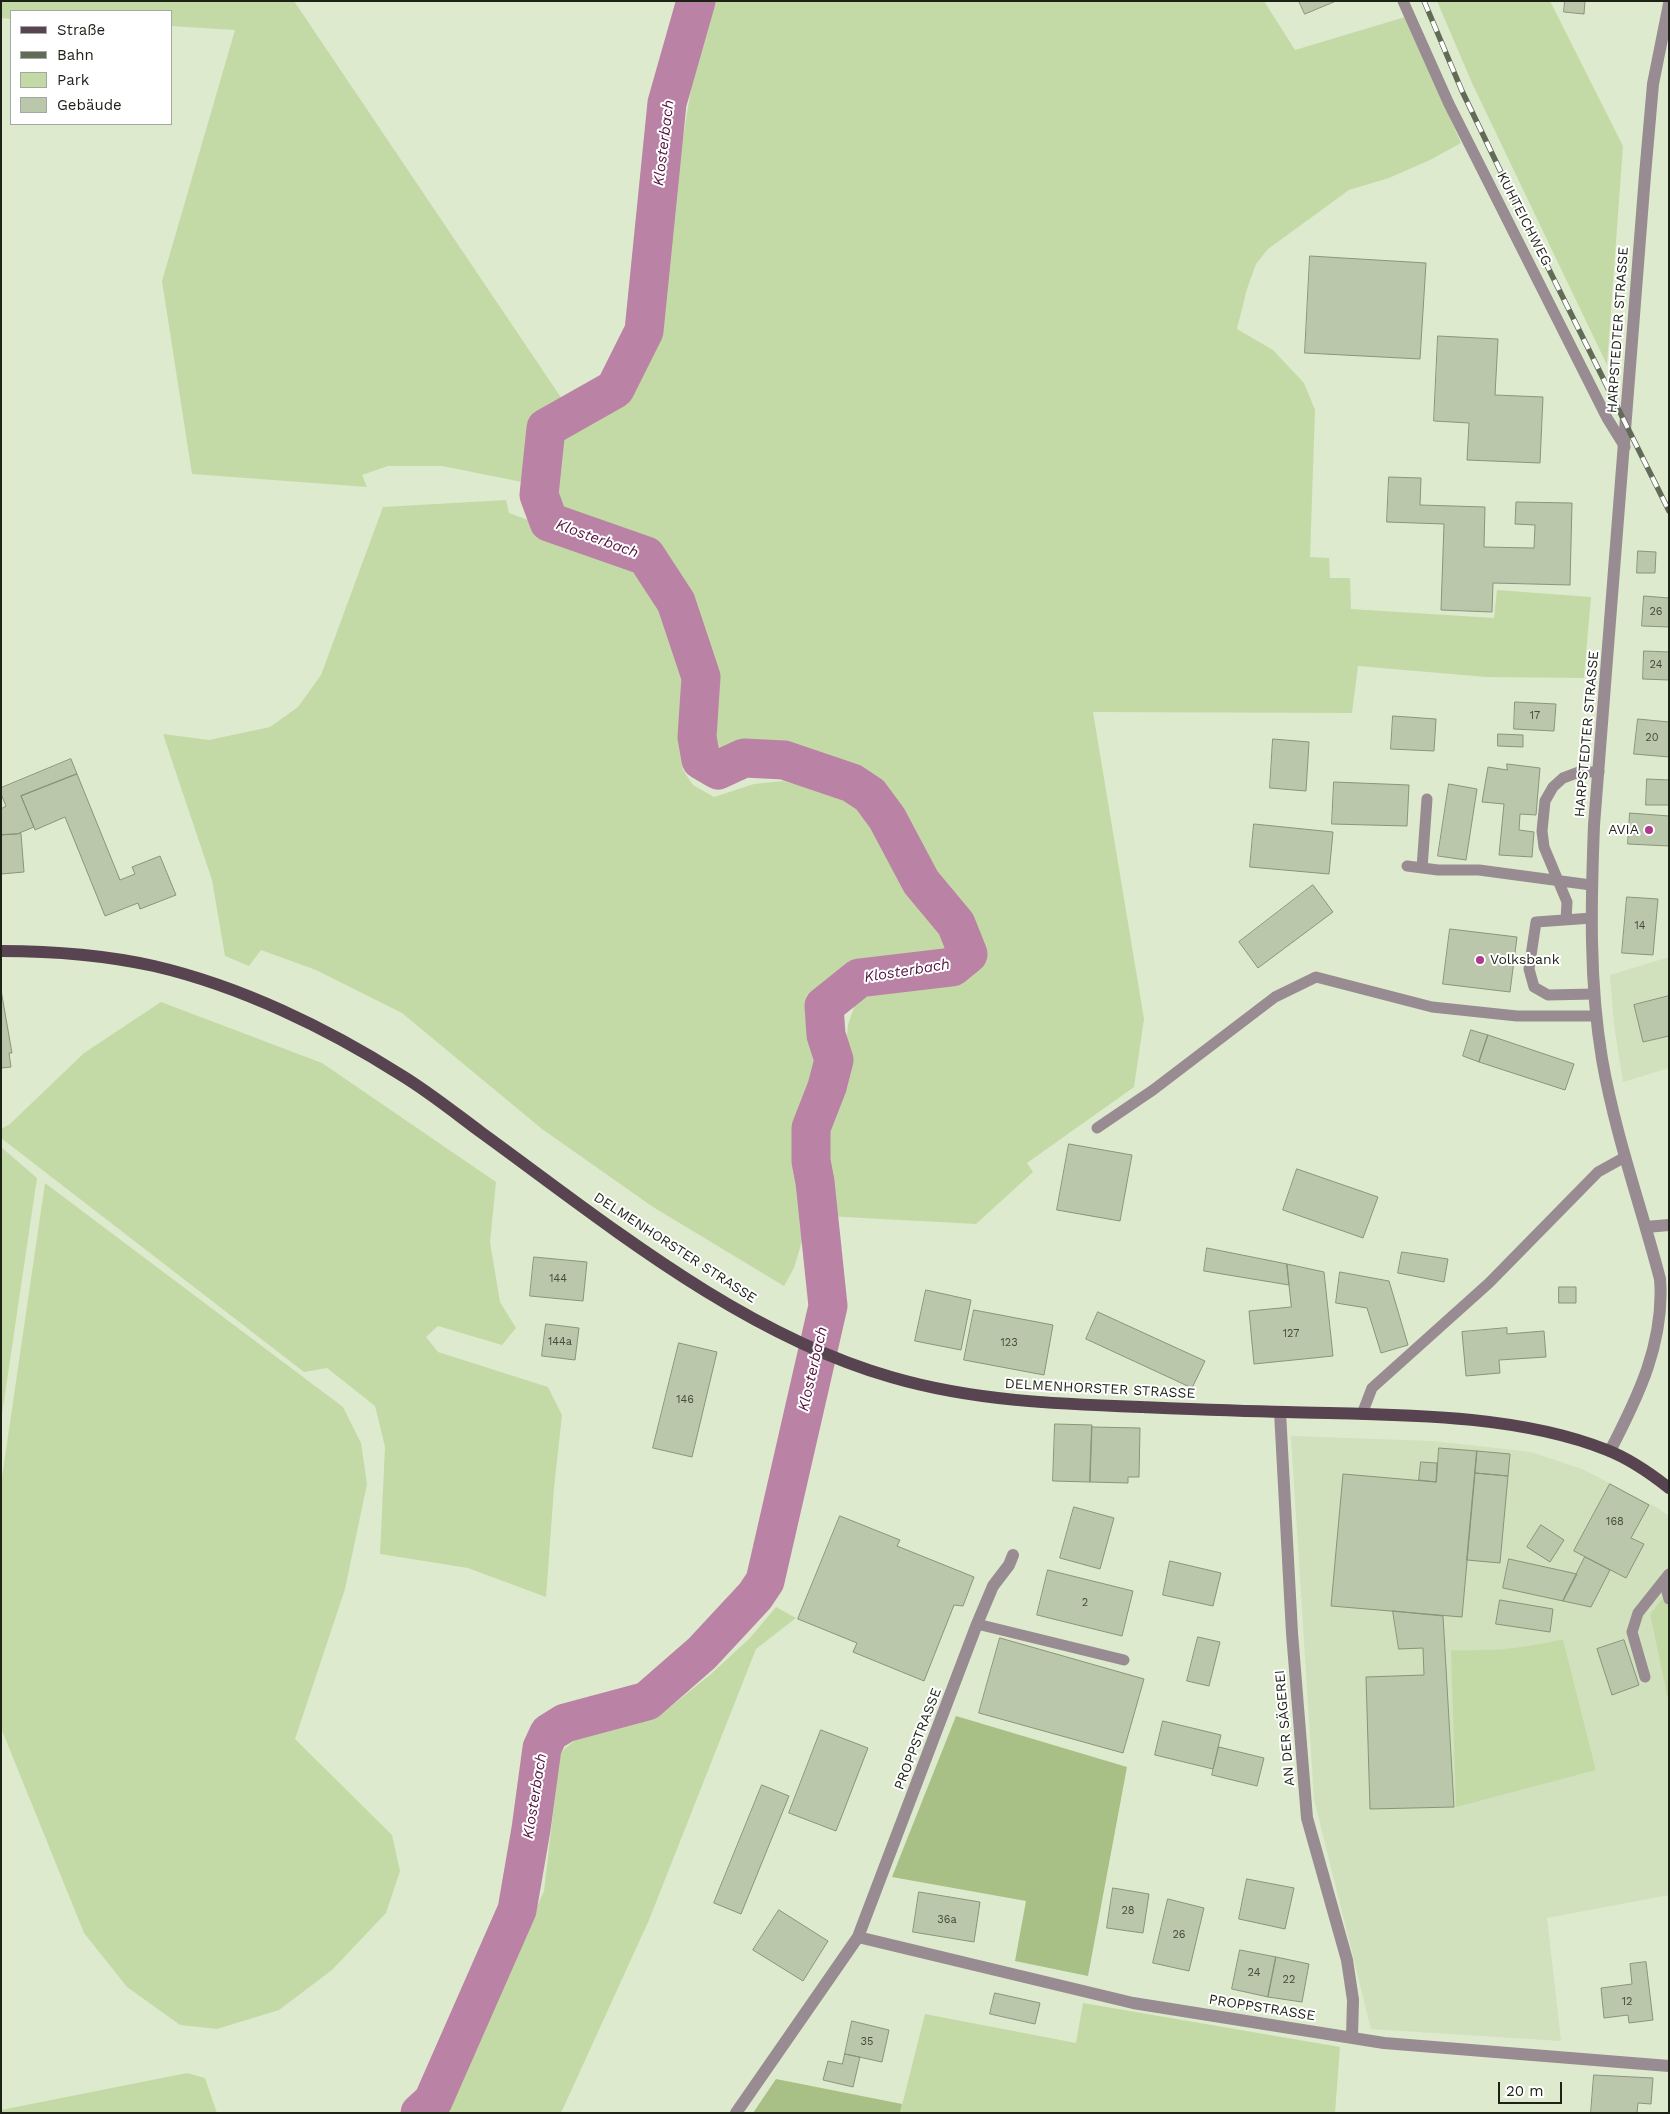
<!DOCTYPE html>
<html>
<head>
<meta charset="utf-8">
<style>
  body { margin:0 }
  #map { position:relative; width:1670px; height:2114px; overflow:hidden; background:#deeacd; font-family:"Work Sans",sans-serif }
  canvas { display:block }
  .frame { position:absolute; inset:0; border:2px solid #1d2217; pointer-events:none }
  .legend { position:absolute; left:10px; top:10px; width:162px; height:115px; box-sizing:border-box; background:#fff; border:1px solid #a5a7a2; margin:0; padding:6px 9px; list-style:none; font-size:15px; color:#1d2217 }
  .legend li { display:flex; align-items:center; gap:10px; height:25px }
  .legend b { width:25px; border:1px solid #a5a7a2 }
  .scale { position:absolute; left:1498px; top:2082px; width:64px; height:22px; box-sizing:border-box; border:2px solid #1d2217; border-top:0; padding-left:6px; font-size:15px; line-height:18px; white-space:nowrap; color:#1d2217; -webkit-text-stroke:4px #fff; paint-order:stroke }
</style>
</head>
<body>
<div id="map">
<canvas width="1670" height="2114"></canvas>
<div class="frame"></div>
<ul class="legend">
<li><b style="height:6px;background:#584350"></b>Straße</li>
<li><b style="height:6px;background:#626a58"></b>Bahn</li>
<li><b style="height:14px;background:#c4daa6"></b>Park</li>
<li><b style="height:14px;background:#bbc7ab"></b>Gebäude</li>
</ul>
<div class="scale">20 m</div>
</div>
<script>
const context = document.querySelector('canvas').getContext('2d');
context.lineJoin = 'round';
function fillPath(path, color) {
  context.fillStyle = color;
  context.fill(path, 'evenodd');
}
function stroke(path, color, width, dash) {
  context.strokeStyle = color;
  context.lineWidth = width;
  context.lineCap = dash ? 'butt' : 'round';
  context.setLineDash(dash || []);
  context.stroke(path);
}
function write(font, color, halo, rows, align = 'center') {
  context.font = font + ' "Work Sans",sans-serif';
  context.lineWidth = 4;
  context.setLineDash([]);
  context.textBaseline = 'middle';
  context.strokeStyle = halo;
  context.fillStyle = color;
  for (const [text, x, y, turn = 0] of rows) {
    context.save();
    context.translate(x, y);
    context.rotate((+turn || 0) * Math.PI / 180);
    context.textAlign = isNaN(turn) ? turn : align;
    if (halo) context.strokeText(text, 0, 0);
    context.fillText(text, 0, 0);
    context.restore();
  }
}
const built = new Path2D(`
  M1669 957V1068L1623 1082 1614 1025 1610 975Z
  M1291 1436 1433 1441 1531 1452 1582 1469 1656 1507 1669 1516V1590L1650 1614 1669 1705V1895L1547 1918 1561 2041 1371 2029 1314 1799ZM1563 1639 1596 1770 1451 1650 1500 1651 1532 1647Z`);
const green = new Path2D(`
  M1 1H294L562 399 541 413 530 433 522 482 442 466H388L362 475 367 487 192 474 162 281 235 30 171 26V11H11V19L1 18Z
  M705 1H1264L1295 50 1405 17 1461 143 1430 160 1389 178 1349 190 1268 249 1256 264 1247 289 1237 329 1273 350 1304 383 1315 410 1310 557 1329 558 1330 578H1350L1351 609 1494 618 1497 590 1591 597 1584 678 1486 677 1358 666 1352 713 1093 712 1144 1019 1134 1087 1027 1163 1033 1172 976 1224 826 1216 821 1183 823 1143 842 1086 848 1025 857 998 903 988 946 983 974 968 976 945 921 863 888 800 812 759 772 745 742 751 728 760 714 750 712 685 683 610 654 556 564 523 547 500 551 435 622 393 651 337Z
  M1437 1H1550L1623 146 1607 365 1472 83Z
  M506 500 509 513 588 542 625 561 660 607 684 663 685 693 679 738 683 770 693 785 714 797 754 784 783 781 832 794 856 807 880 837 902 877 951 942 945 951 877 957 833 974 806 996 816 1062 794 1126 798 1191 805 1231 794 1268 784 1286 653 1207 542 1129 402 1013 316 970 261 950 249 966 225 956 212 880 163 734 209 740 270 727 298 707 321 675 383 507Z
  M161 1002 322 1063 496 1182 490 1242 500 1302 516 1328 502 1345 438 1326 426 1337 438 1352 548 1387 562 1415 554 1488 546 1597 468 1568 380 1554 385 1447 375 1406 327 1368 304 1372 1 1138V1129L10 1124 84 1053Z
  M1 1147 37 1178 1 1421Z
  M45 1183 343 1407 361 1443 367 1484 345 1589 295 1739 392 1835 400 1871 386 1913 332 1970 279 2010 217 2029 180 2025 127 1987 84 1933 1 1728V1484Z
  M1669 1590V1705L1650 1614Z
  M776 1607 796 1618 756 1649 649 1920 561 2113H445L453 2097 544 1891 560 1753 576 1739 660 1715 711 1674 750 1638Z
  M1563 1639 1596 1770 1456 1807 1451 1650C1494 1651 1522 1649 1563 1639Z
  M1083 2003 1340 2047 1335 2113H900L925 2014 1076 2043Z
  M187 2073 205 2078 217 2113H1V2110Z`);
const forest = new Path2D(`
  M956 1716 1127 1767 1088 1976 1015 1961 1026 1901 892 1877Z
  M776 2079 902 2104 900 2113H753Z`);
const river = new Path2D(`
  M420 2113 433 2101 517 1910 531 1829 542 1748 549 1733 565 1723 647 1701 702 1653 755 1596 765 1581 828 1306 815 1182 811 1161V1128L827 1087 834 1060 826 1035 824 1006 859 978 952 967 968 954 956 924 921 882 887 818 870 795 852 783 784 760 744 758 718 770 701 760 697 737 701 677 676 602 646 556 549 522 539 495 546 428 615 389 644 331 667 103 696 1`);
const building = new Path2D(`
  M1299 1H1336L1305 14Z
  M1565 1H1585L1584 14 1564 12Z
  M1310 256 1426 263 1420 359 1305 353Z
  M1438 336 1498 339 1495 395 1543 397 1540 463 1467 460 1469 423 1434 421Z
  M1389 477 1421 478 1420 505 1485 507 1484 547 1534 548 1535 525 1515 524 1516 502 1572 503 1570 585 1493 583 1492 612 1441 610 1444 524 1387 522Z
  M1638 551 1656 552 1655 573H1637Z
  M1644 596 1669 598V627L1642 626Z
  M1644 651 1669 652V680L1643 679Z
  M1515 702 1556 704 1554 731 1514 729Z
  M1393 716 1436 719 1434 751 1391 749Z
  M1638 719 1669 722V757L1634 754Z
  M1498 734 1523 735V747L1498 746Z
  M1273 739 1309 742 1306 791 1270 788Z
  M71 759 77 774 21 796 34 827 17 834 1 835V809L6 806 1 794V788Z
  M1507 764 1540 768 1536 815 1520 814 1519 830 1534 832 1532 857 1499 855 1504 804 1482 802 1488 767 1507 770Z
  M77 774 120 880 135 874 132 867 160 856 176 895 140 909 138 903 105 916 65 817 35 830 21 796Z
  M1647 779 1669 780V805H1646Z
  M1334 782 1409 785 1407 826 1332 824Z
  M1449 784 1477 789 1466 860 1438 856Z
  M1630 813 1669 816V846L1628 844Z
  M1254 824 1333 832 1329 874 1250 867Z
  M21 834 24 872 1 874V835Z
  M1313 885 1333 912 1258 968 1239 942Z
  M1627 897 1658 899 1653 955 1622 953Z
  M1450 929 1517 937 1510 992 1443 984Z
  M1 990 12 1053H9L11 1067 1 1068Z
  M1669 996V1036L1643 1042 1634 1005Z
  M1471 1030 1488 1035 1479 1062 1463 1056Z
  M1488 1035 1574 1064 1565 1090 1479 1062Z
  M1069 1144 1132 1155 1120 1221 1057 1210Z
  M1297 1169 1378 1197 1363 1238 1283 1210Z
  M1207 1248 1287 1264 1289 1285 1204 1271Z
  M1402 1252 1448 1259 1444 1282 1398 1273Z
  M534 1257 587 1262 583 1301 530 1296Z
  M1287 1264 1324 1272 1333 1356 1254 1364 1249 1311 1291 1307Z
  M1340 1272 1389 1281 1408 1345 1381 1353 1367 1308 1336 1303Z
  M1559 1287H1576V1303H1559Z
  M926 1290 971 1300 961 1350 915 1341Z
  M974 1310 1053 1325 1044 1375 964 1360Z
  M1098 1312 1205 1361 1192 1388 1086 1339Z
  M546 1324 579 1328 575 1360 542 1356Z
  M1507 1328V1334L1544 1331 1546 1357 1499 1360 1500 1373 1466 1376 1462 1332Z
  M679 1343 717 1352 692 1457 653 1448Z
  M1055 1424 1092 1425 1090 1482 1053 1481Z
  M1092 1427 1140 1428 1139 1477H1128V1483L1090 1482Z
  M1439 1448 1477 1451 1462 1617 1331 1606 1343 1474 1436 1482Z
  M1477 1451 1510 1454 1508 1476 1475 1473Z
  M1421 1462 1437 1463 1436 1482 1419 1480Z
  M1475 1473 1508 1476 1500 1563 1467 1560Z
  M1610 1484 1649 1505 1631 1538 1644 1544 1626 1578 1574 1551Z
  M1074 1507 1114 1518 1100 1569 1060 1558Z
  M840 1516 900 1540 897 1546 974 1577 963 1606 954 1605 924 1681 853 1652 857 1643 798 1619Z
  M1541 1525 1564 1540 1550 1562 1527 1547Z
  M1585 1557 1610 1570 1591 1607 1563 1601Z
  M1509 1559 1577 1574 1563 1601 1503 1588Z
  M1170 1561 1221 1573 1213 1606 1163 1595Z
  M1048 1570 1133 1591 1122 1636 1037 1615Z
  M1500 1600 1553 1609 1550 1632 1496 1624Z
  M1393 1611 1443 1616 1454 1807 1370 1809 1366 1677 1424 1675 1423 1648 1399 1649Z
  M1198 1637 1220 1642 1209 1686 1187 1681Z
  M1000 1638 1144 1679 1123 1753 979 1713Z
  M1624 1640 1639 1685 1612 1695 1597 1649Z
  M1163 1721 1221 1735 1213 1769 1155 1755Z
  M821 1730 868 1748 836 1831 789 1813Z
  M1219 1747 1264 1758 1257 1786 1212 1775Z
  M762 1785 789 1796 741 1914 714 1903Z
  M1247 1879 1294 1888 1285 1929 1239 1919Z
  M1113 1888 1149 1894 1143 1933 1107 1928Z
  M919 1892 980 1902 974 1942 913 1932Z
  M1168 1899 1204 1908 1189 1971 1153 1963Z
  M779 1910 828 1941 803 1981 753 1950Z
  M1240 1950 1276 1957 1268 1997 1232 1989Z
  M1276 1957 1309 1964 1302 2002 1268 1997Z
  M1646 1962 1653 2020 1629 2023 1628 2015 1604 2018 1601 1988 1632 1984 1630 1964Z
  M995 1993 1040 2003 1035 2024 990 2014Z
  M852 2021 889 2030 882 2062 845 2054Z
  M845 2054 860 2057 853 2087 823 2080 828 2061 842 2064Z
  M1594 2075 1653 2078 1651 2104 1638 2103 1637 2113H1591Z`);
const service = new Path2D(`
  M1403 1 1449 104 1607 418 1625 447
  M1407 866 1438 870H1479L1591 885
  M1422 868 1427 799
  M1592 918 1536 922 1529 969 1534 987 1548 995 1594 994
  M1566 920 1567 902 1544 847 1542 831 1545 801 1553 787 1563 778 1579 772H1599
  M1097 1128 1153 1090 1275 997 1316 977 1432 1007 1517 1016H1596
  M1362 1414 1372 1388 1489 1283 1598 1172 1625 1157
  M1664 1580 1669 1599
  M977 1624 1124 1660
  M1645 1677 1632 1632 1638 1613 1669 1574`);
const minor = new Path2D(`
  M1646 1227 1669 1225
  M1280 1412 1292 1633 1307 1818 1347 1960 1353 2000 1352 2037
  M858 1937 1133 2003 1384 2043 1669 2066
  M736 2113 858 1937 977 1624 993 1586 1009 1565 1013 1555`);
const tertiary = new Path2D(`
  M1610 1451C1638 1397 1665 1342 1660 1279 1641 1206 1615 1134 1602 1059 1589 981 1591 903 1594 825L1645 175 1653 84 1669 4`);
const primary = new Path2D(`
  M1 951C52 951 104 955 154 966 240 986 327 1028 401 1075 429 1092 455 1113 482 1133 606 1223 741 1334 891 1377 973 1401 1057 1404 1141 1407 1190 1409 1238 1411 1286 1412 1388 1415 1512 1412 1607 1450 1630 1459 1650 1473 1669 1488`);
const rail = new Path2D(`
  M1424 1 1462 91 1512 195 1669 511`);
const markers = [
  [1649,830,5,"#b0388d"],
  [1480,960,5,"#b0388d"]
];
const numberNames = [
  ["26",1656,612],
  ["24",1656,665],
  ["17",1535,716],
  ["20",1652,738],
  ["14",1640,926],
  ["144",558,1279],
  ["127",1291,1334],
  ["144a",560,1342],
  ["123",1009,1343],
  ["146",685,1400],
  ["168",1615,1522],
  ["2",1085,1603],
  ["28",1128,1911],
  ["36a",947,1920],
  ["26",1179,1935],
  ["24",1254,1973],
  ["22",1289,1980],
  ["12",1627,2002],
  ["35",867,2042]
];
const streetNames = [
  ["KUHTEICHWEG",1524,219,63],
  ["HARPSTEDTER STRASSE",1618,330,-86],
  ["HARPSTEDTER STRASSE",1587,734,-85],
  ["DELMENHORSTER STRASSE",675,1248,33],
  ["DELMENHORSTER STRASSE",1100,1389,3],
  ["AN DER SÄGEREI",1285,1728,-95],
  ["PROPPSTRASSE",918,1739,-69],
  ["PROPPSTRASSE",1262,2008,9]
];
const poiNames = [
  ["AVIA",1639,830],
  ["Volksbank",1490,960,"left"]
];
const waterNames = [
  ["Klosterbach",664,143,-83],
  ["Klosterbach",597,539,20],
  ["Klosterbach",907,971,-9],
  ["Klosterbach",813,1369,-77],
  ["Klosterbach",535,1796,-81]
];
fillPath(built, '#d1e0bd');
fillPath(green, '#c4daa6');
fillPath(forest, '#a8bf85');
stroke(river, '#ba82a5', 39);
fillPath(building, '#bbc7ab');
stroke(building, '#89957a', 1);
stroke(service, '#988b92', 11);
stroke(minor, '#988b92', 12);
stroke(tertiary, '#988b92', 12);
stroke(primary, '#584350', 12);
stroke(rail, '#626a58', 5.5);
stroke(rail, '#fff', 4, [11]);
for (const [x, y, r, color] of markers) {
  const dot = new Path2D();
  dot.arc(x, y, r, 0, 2 * Math.PI);
  context.fillStyle = color;
  context.fill(dot);
  stroke(dot, '#fff', 2);
}
write('11px', '#444b3c', null, numberNames);
write('14px', '#1d2217', '#fff', streetNames);
write('14px', '#1d2217', '#fff', poiNames, 'right');
write('italic 15px', '#541141', '#fff', waterNames);
</script>
</body>
</html>
